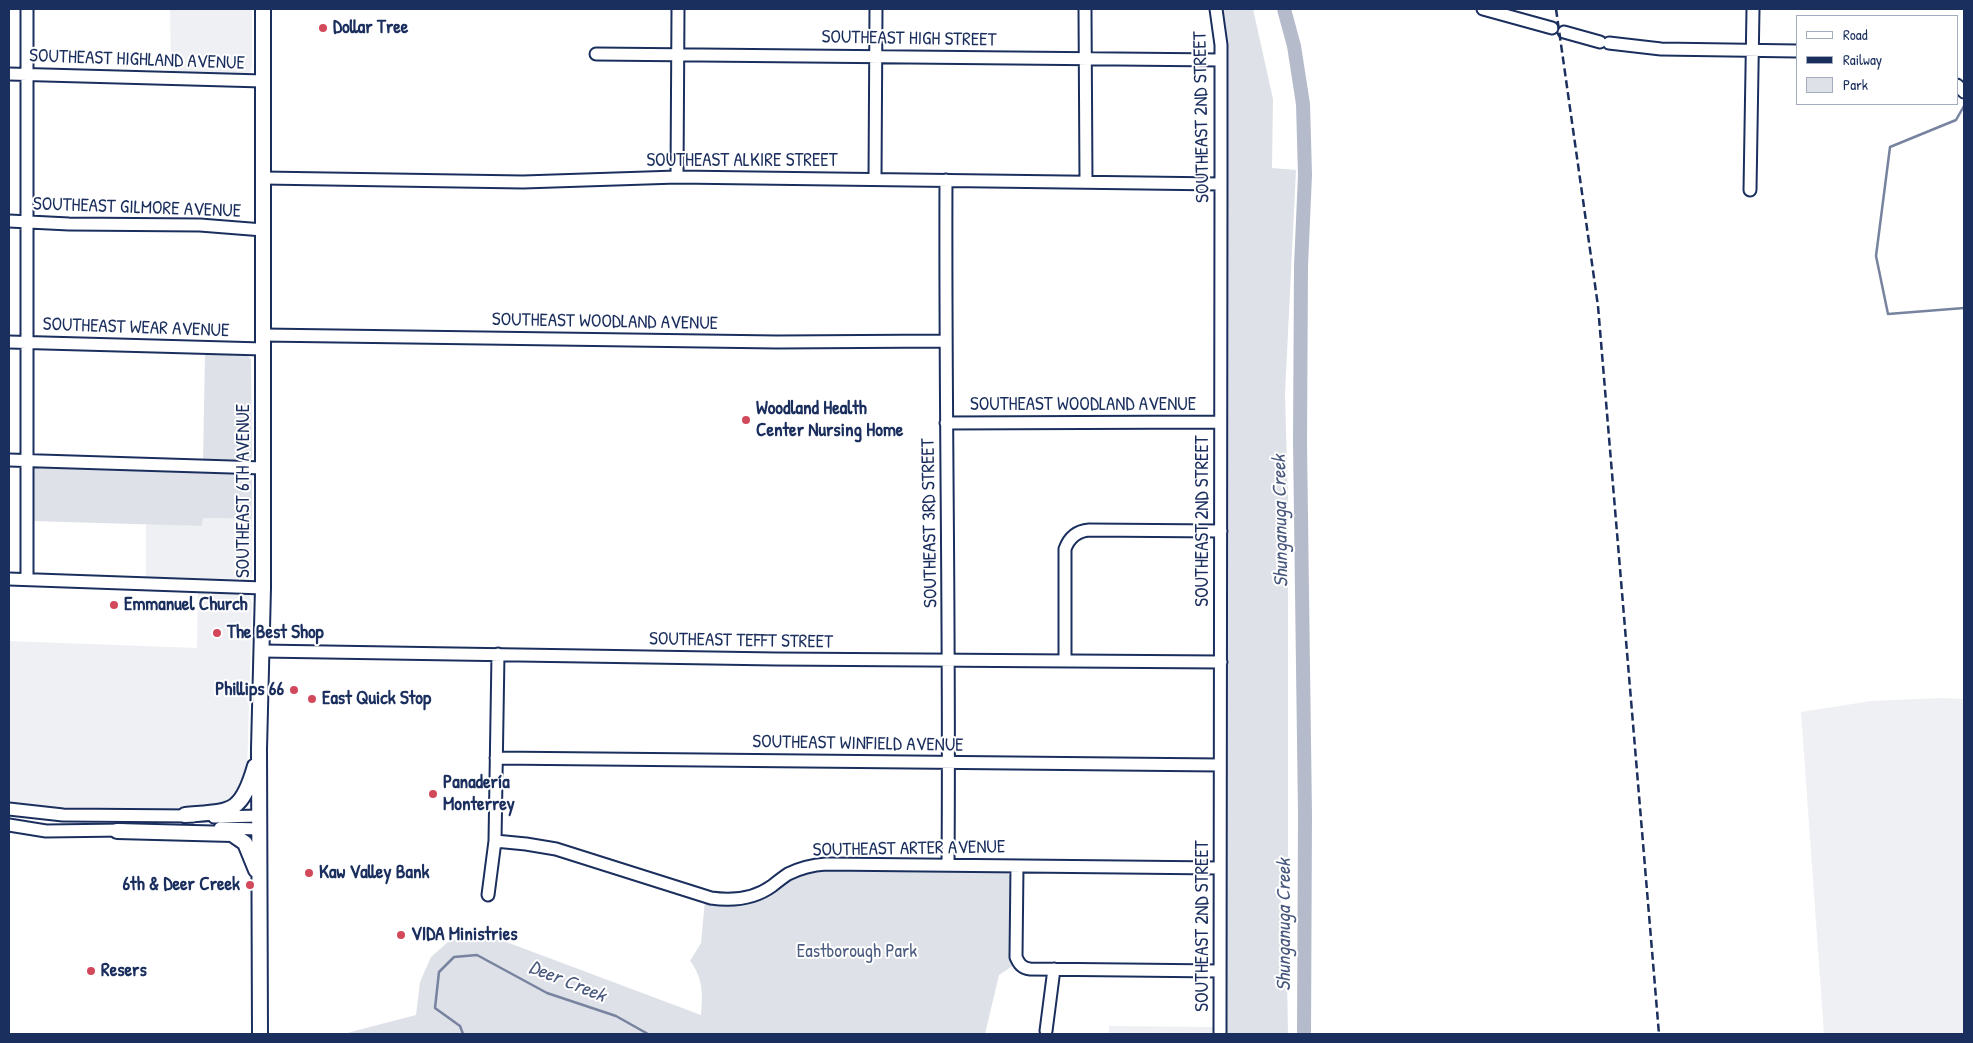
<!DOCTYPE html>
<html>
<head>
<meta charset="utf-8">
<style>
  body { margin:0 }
  #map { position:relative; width:1973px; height:1043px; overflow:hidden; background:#fff; font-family:"Patrick Hand",sans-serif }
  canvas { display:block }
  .frame { position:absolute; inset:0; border:10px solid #1b2f5e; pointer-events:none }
  .legend { position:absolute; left:1796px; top:15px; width:162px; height:90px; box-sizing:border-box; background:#fff; border:1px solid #a4acbf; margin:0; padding:6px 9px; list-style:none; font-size:15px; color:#1b2f5e }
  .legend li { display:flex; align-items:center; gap:10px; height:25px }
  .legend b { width:25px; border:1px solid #a4acbf }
</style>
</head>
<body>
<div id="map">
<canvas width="1973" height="1043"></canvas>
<div class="frame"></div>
<ul class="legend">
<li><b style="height:6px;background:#fff"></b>Road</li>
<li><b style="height:6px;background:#1b2f5e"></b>Railway</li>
<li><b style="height:14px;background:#dee1e7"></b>Park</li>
</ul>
</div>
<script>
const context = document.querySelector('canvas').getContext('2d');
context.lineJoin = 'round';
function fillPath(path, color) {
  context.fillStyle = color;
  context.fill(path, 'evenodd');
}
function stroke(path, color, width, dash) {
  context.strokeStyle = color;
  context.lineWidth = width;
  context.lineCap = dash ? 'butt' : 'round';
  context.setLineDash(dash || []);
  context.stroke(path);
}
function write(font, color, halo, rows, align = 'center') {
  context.font = font + ' "Patrick Hand",sans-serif';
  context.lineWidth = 4;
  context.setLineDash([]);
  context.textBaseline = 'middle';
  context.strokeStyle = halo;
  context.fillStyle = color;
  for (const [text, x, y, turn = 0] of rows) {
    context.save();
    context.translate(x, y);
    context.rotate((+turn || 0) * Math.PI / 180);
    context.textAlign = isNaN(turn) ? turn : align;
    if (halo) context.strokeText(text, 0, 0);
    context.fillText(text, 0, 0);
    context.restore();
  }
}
const built = new Path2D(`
  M170 9H252V68L250 73 246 75H171Z
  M202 518 252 519V576L249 580 244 582 146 580V524L202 526Z
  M198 588 245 592 249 595 252 603 247 775 245 785 232 803 191 810 63 809 9 804V641L197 648Z
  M1942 698 1964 699V1034H1824L1801 712 1871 701Z
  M1109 1026 1215 1027V1034H1109Z`);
const green = new Path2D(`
  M1220 9H1253L1273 99 1272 168 1296 170 1285 394 1288 501V859L1279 894 1286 921 1288 1034H1224Z
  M205 352C217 353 242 349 251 359L252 456 250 461 246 463 203 462Z
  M32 464 245 473 252 480V519L203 518 202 526 31 521Z
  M824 869 1007 872 1010 876 1011 883 1010 950 1014 965 999 975 985 1034H343L416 1015 420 982 431 957 449 941 476 936 501 940 701 1015C703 995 703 977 690 961L701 943 705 900 756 899 810 870Z`);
const stream = new Path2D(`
  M1964 106 1956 120 1890 147 1876 256 1888 314 1964 308
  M463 1034 460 1026 435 1008 439 972 454 957 477 955 547 993 616 1016 648 1034`);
const river = new Path2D(`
  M1284 9 1294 46 1303 104 1305 175 1301 266 1300 442 1305 815 1304 1034`);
const minor = new Path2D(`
  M27 9V579
  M1085 9 1086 182
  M1216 9 1221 45V184L1220 1034
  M1483 9 1552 28
  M1564 32 1600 42
  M1609 43 1661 49 1797 51
  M596 54 1221 60
  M9 74 263 81
  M1957 85 1964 92
  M677 177 678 9
  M263 178 523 182 677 177 1221 184
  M875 179 876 9
  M946 180C945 408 950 636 948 865
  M1750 190 1753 9
  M9 221 69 224 200 225 263 230
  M263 335 777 342 946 341
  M9 342 263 349
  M946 423 1220 422
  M9 460 263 468
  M9 579 263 588
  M262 651 776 659 1221 662
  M1065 660V549C1069 538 1077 531 1089 530L1221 531
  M496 758 1220 765
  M9 809 63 815 193 816
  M214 817 260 816
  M9 825 46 831 124 830
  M220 828 260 829
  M495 841 526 844 556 849 711 898C732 901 754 899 772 886 777 882 782 878 788 874 800 868 812 865 826 864L1220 868
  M1017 866 1016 957C1019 964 1022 968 1030 969L1220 971
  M488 895 495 841 498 654
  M1046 1031 1054 969`);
const major = new Path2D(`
  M185 815C231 811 241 815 255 766
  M117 831 232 834 245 843 256 870
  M260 1034 259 749 263 588V9`);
const rail = new Path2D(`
  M1556 9 1598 306 1659 1034`);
const markers = [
  [323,28,5,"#d1495b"],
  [746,420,5,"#d1495b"],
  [114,605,5,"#d1495b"],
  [217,633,5,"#d1495b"],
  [294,690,5,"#d1495b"],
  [312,699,5,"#d1495b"],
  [433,794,5,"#d1495b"],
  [309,873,5,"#d1495b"],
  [250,885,5,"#d1495b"],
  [401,935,5,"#d1495b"],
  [91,971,5,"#d1495b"]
];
const poiNames = [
  ["Dollar Tree",333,28],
  ["Woodland Health",756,409],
  ["Center Nursing Home",756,431],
  ["Emmanuel Church",124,605],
  ["The Best Shop",227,633],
  ["Phillips 66",284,690,"right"],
  ["East Quick Stop",322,699],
  ["Panadería",443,783],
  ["Monterrey",443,805],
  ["Kaw Valley Bank",319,873],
  ["6th & Deer Creek",240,885,"right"],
  ["VIDA Ministries",411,935],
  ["Resers",101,971]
];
const streetNames = [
  ["SOUTHEAST HIGH STREET",909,39,1],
  ["SOUTHEAST HIGHLAND AVENUE",137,60,2],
  ["SOUTHEAST 2ND STREET",1202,117,-91],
  ["SOUTHEAST ALKIRE STREET",742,161],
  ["SOUTHEAST GILMORE AVENUE",137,208,2],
  ["SOUTHEAST WOODLAND AVENUE",605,322,1],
  ["SOUTHEAST WEAR AVENUE",136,328,2],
  ["SOUTHEAST WOODLAND AVENUE",1083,405],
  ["SOUTHEAST 6TH AVENUE",244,491,-90],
  ["SOUTHEAST 2ND STREET",1203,521,-90],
  ["SOUTHEAST 3RD STREET",930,523,-91],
  ["SOUTHEAST TEFFT STREET",741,641,1],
  ["SOUTHEAST WINFIELD AVENUE",858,744,1],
  ["SOUTHEAST ARTER AVENUE",909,849,-1],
  ["SOUTHEAST 2ND STREET",1203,926,-90]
];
const parkNames = [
  ["Eastborough Park",857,952]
];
const waterNames = [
  ["Shunganuga Creek",1281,521,-91],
  ["Shunganuga Creek",1285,925,-90],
  ["Deer Creek",567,982,22]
];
fillPath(built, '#eff0f4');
fillPath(green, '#dee1e7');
stroke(stream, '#77839f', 2.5);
stroke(river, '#b5bbca', 14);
stroke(minor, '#1b2f5e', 15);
stroke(major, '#1b2f5e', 18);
stroke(minor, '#fff', 11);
stroke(major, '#fff', 14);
stroke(rail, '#1b2f5e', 2.5, [8, 4]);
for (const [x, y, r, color] of markers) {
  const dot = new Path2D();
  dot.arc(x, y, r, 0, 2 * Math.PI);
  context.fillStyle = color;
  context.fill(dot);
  stroke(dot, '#fff', 2);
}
write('bold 19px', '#1b2f5e', '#fff', poiNames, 'left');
write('19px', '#1b2f5e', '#fff', streetNames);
write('19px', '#4c5c80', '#fff', parkNames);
write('italic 20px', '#49597e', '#fff', waterNames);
</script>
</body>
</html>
